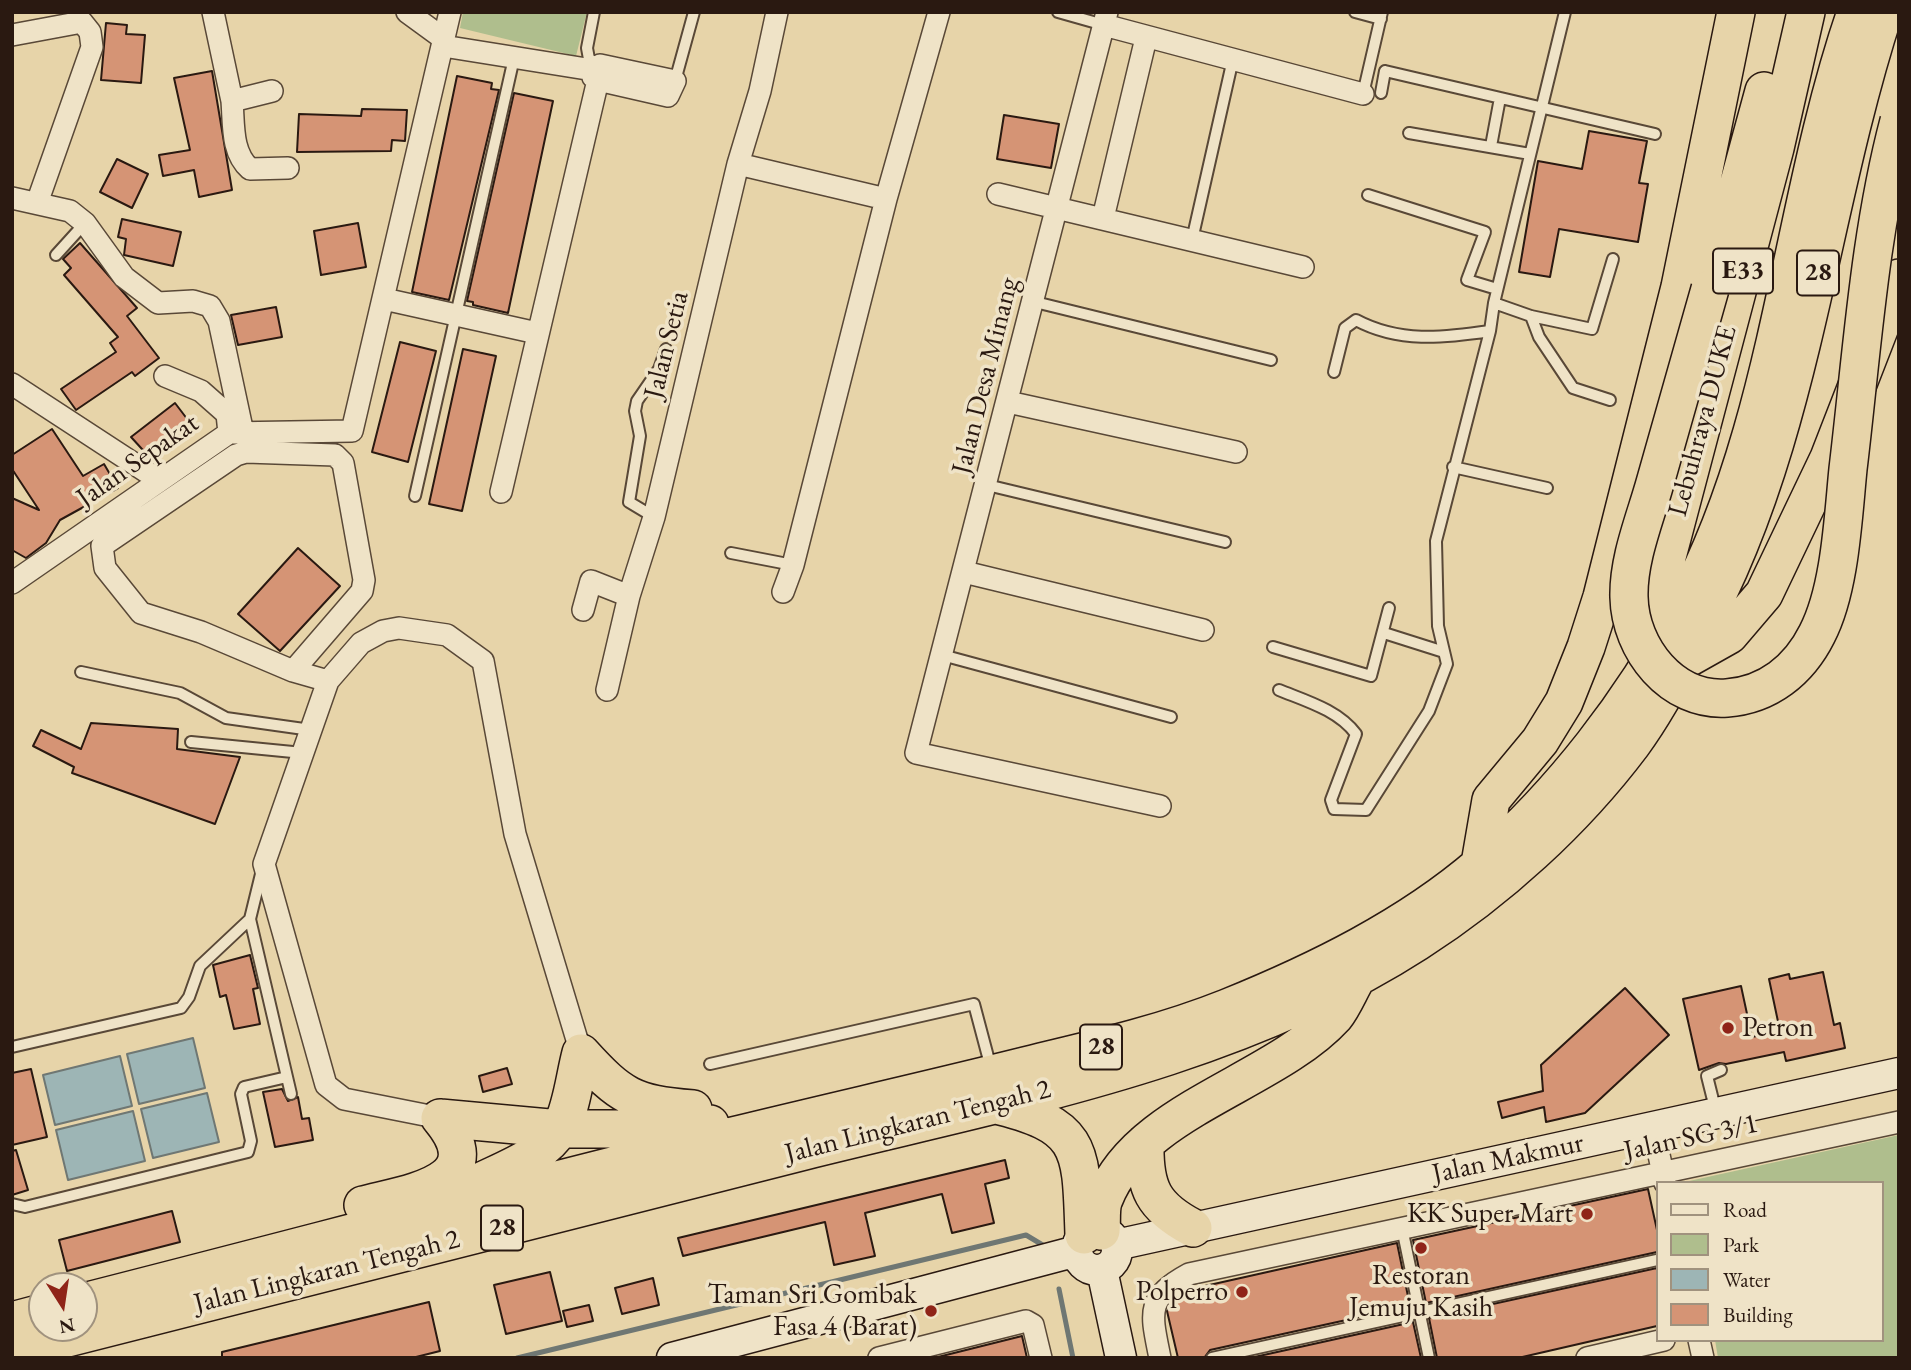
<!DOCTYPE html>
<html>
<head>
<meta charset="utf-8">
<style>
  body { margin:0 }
  #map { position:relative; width:1911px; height:1370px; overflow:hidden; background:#e7d4a9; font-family:"EB Garamond",serif }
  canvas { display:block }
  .frame { position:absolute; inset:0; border:14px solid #2a1911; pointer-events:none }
  .legend { position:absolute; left:1656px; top:1181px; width:228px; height:161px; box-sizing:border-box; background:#efe3c7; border:2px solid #a0927e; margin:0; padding:9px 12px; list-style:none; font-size:21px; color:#2a1911 }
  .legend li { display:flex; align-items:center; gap:14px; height:35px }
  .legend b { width:35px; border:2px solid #a0927e }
  .north { position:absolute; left:28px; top:1272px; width:70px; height:70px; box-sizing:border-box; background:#efe3c7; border:2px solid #a0927e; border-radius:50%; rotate:168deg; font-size:19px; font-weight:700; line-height:28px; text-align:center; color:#2a1911 }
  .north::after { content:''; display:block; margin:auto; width:24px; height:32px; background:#8f2418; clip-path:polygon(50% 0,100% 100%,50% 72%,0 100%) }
</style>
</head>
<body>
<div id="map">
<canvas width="1911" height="1370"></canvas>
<div class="frame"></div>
<ul class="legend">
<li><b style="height:9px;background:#efe3c7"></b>Road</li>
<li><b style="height:19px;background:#afbe8d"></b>Park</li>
<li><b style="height:19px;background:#9db5b5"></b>Water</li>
<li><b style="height:19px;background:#d59475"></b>Building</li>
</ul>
<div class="north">N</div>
</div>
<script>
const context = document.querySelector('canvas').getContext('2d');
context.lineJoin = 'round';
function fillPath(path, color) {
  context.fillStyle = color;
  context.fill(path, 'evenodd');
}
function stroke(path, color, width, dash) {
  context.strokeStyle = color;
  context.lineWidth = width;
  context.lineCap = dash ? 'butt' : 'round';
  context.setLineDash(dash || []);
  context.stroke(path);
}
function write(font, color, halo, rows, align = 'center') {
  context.font = font + ' "EB Garamond",serif';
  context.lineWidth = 7;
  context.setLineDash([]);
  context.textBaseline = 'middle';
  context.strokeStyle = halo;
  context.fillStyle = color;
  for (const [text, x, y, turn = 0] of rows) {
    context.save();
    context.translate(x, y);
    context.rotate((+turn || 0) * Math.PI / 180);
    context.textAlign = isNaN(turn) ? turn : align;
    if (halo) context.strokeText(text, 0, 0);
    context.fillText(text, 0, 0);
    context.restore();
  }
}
const green = new Path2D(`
  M463 12H587L576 56 460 28Z
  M1899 1135V1358H1718L1715 1340H1881V1183H1680Z`);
const water = new Path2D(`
  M193 1038 205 1088 139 1104 127 1054Z
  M120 1056 132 1106 55 1125 43 1075Z
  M207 1093 219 1142 153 1158 141 1109Z
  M133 1111 145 1161 68 1180 56 1130Z`);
const stream = new Path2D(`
  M1059 1289 1073 1358
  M517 1358 1026 1235 1046 1247`);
const building = new Path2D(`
  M106 23 127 25 126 34 145 35 141 83 101 80Z
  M212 71 232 190 199 197 194 170 163 176 159 155 190 150 174 78Z
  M457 76 492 83 491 89 499 90 449 300 412 292Z
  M514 93 553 101 508 313 473 305V302L467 301Z
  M362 109 407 110 405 141 392 140 391 151 297 152 299 114 361 116Z
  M1004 115 1059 124 1051 168 997 159Z
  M1589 131 1647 141 1639 183 1648 184 1638 242 1559 229 1550 277 1519 272 1538 161 1582 169Z
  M117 159 148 174 132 208 100 192Z
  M122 219 181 232 173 266 124 255 126 239 118 237Z
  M358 223 366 267 321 275 314 231Z
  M80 243 137 308 127 316 159 358 135 376 132 372 76 410 61 389 116 352 110 343 118 337 64 275 71 268 63 259Z
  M276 307 282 337 238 345 231 315Z
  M400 342 436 351 408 462 372 452Z
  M463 349 496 356 462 511 429 504Z
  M175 403 194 428 152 460 131 437Z
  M52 429 83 476 104 464 118 488 60 520 46 543 26 558 12 550V498L39 510 12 469V455Z
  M298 548 340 586 280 651 238 614Z
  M91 723 178 729 177 749 240 757 215 824 72 773 74 767 33 746 41 730 81 749Z
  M250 955 258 988 253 989 260 1024 234 1029 226 995 220 997 213 965Z
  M1823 972 1834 1025 1840 1023 1845 1048 1786 1061 1784 1052 1726 1064 1719 1063 1699 1070 1683 999 1741 986 1752 1037 1780 1031 1769 979 1789 974 1790 979Z
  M1625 988 1669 1035 1585 1113 1546 1122 1544 1107 1502 1118 1498 1102 1543 1091 1541 1065Z
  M507 1068 512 1084 483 1092 479 1076Z
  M31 1069 47 1137 12 1145V1073Z
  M282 1089 288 1101 298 1097 302 1119 309 1118 313 1140 275 1147 263 1092Z
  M16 1150 28 1190 12 1195V1151Z
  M1005 1160 1009 1178 985 1184 994 1223 952 1233 942 1194 865 1213 875 1256 834 1265 825 1222 683 1256 678 1238Z
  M1648 1189 1657 1230V1252L1426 1303 1413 1240Z
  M172 1211 180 1242 67 1271 59 1240Z
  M1397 1243 1410 1306 1210 1350 1204 1358H1178L1167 1311 1174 1300 1187 1290Z
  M1657 1268V1326L1518 1358H1437L1429 1318Z
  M550 1272 562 1321 506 1334 494 1285Z
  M653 1278 659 1305 622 1314 615 1288Z
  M429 1302 440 1351 412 1358H222V1352Z
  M589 1305 593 1321 567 1327 563 1311Z
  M1413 1322 1421 1358H1250Z
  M1022 1336 1027 1358H934Z`);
const lane = new Path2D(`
  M594 12 587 48 589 59 600 65
  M1058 12 1104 25
  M1355 12 1381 19
  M1565 12 1494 303 1531 316 1592 329 1613 259
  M675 81 694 12
  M1381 93 1385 71 1655 134
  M1363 94 1382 12
  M1409 133 1530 154
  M1491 146 1500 98
  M1368 195 1485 232 1467 280 1497 289
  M1192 240 1233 59
  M56 255 85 223
  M1035 302 1271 360
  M1531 316 1539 337 1573 388 1610 400
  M1334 372 1345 328 1356 320C1399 343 1443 338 1490 331L1494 303
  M1453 467 1547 488
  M987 485 1225 542
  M415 496 514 58
  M654 517 629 502 640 436 635 411 637 401 659 369 666 349
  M731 553 793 565
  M1384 633 1444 652
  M1273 647 1371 676 1389 608
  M942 655 1171 717
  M81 672 180 693 226 718 311 730
  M1279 690C1306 701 1338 710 1356 734L1331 800 1334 809 1366 810 1429 711 1447 664 1438 626 1436 541 1490 331
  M191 742 303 753
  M250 919 262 870
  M12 1047 181 1008 189 997 200 966 250 919 291 1094
  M710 1064 974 1004 991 1068
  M1716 1112 1707 1076 1721 1070
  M12 1204 25 1207 248 1152 251 1141 241 1094 244 1087 287 1077
  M1402 1228 1429 1358
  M1212 1358 1657 1260`);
const street = new Path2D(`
  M213 12 232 101
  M407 12 444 39
  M1107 12 916 753 1160 806
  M1104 25 1363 94
  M12 35 82 22 90 32 92 47 37 203
  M443 46 593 70
  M600 65 675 81 668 96 598 80 593 77V70Z
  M272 91 232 101C234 124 231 152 250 169L288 168
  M738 164 886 199
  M998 194 1303 267
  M12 198 70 211 85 223 124 277 158 303 193 301 210 306 219 321 243 433
  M1103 218 1146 38
  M384 299 537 333
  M165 376 201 391 227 414 229 433
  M12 384 159 480
  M1008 402 1236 452
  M501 492 598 80
  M964 572 1203 630
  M12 583 229 433 352 431 450 12
  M783 592 793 565 886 199 939 12
  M583 610 591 581 629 596
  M293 671 362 591 364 580 343 463 335 455 246 452 236 455 102 546 105 568 141 613 201 632 293 671 328 681
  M607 690 629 596 654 517 738 164 760 91 777 12
  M440 1118 344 1099 326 1085 264 864 328 681 361 643 383 631 399 628 447 635 483 661 515 834 581 1053
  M1653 1127 1665 1183
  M1699 1340 1703 1358
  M879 1358 1026 1321 1033 1325 1041 1358
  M1160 1358C1151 1313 1145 1298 1189 1274L1899 1122
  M1587 1358 1664 1340`);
const secondary = new Path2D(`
  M1077 1250a20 20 0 1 1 40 0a20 20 0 1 1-40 0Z
  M1116 1245 1899 1073
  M1102 1270 1121 1358
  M672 1358 1077 1251`);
const highway = new Path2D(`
  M1710 289 1764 91
  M1671 627 1663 572 1775 148 1806 12
  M1681 662 1729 635 1764 594 1829 458 1899 278
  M1480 864 1491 800 1540 741 1564 702 1586 647 1602 597 1680 287 1736 12
  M581 1053C621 1097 633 1104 693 1109
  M993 1104C1084 1126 1081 1147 1084 1235
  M440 1118 560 1129H638L710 1124
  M1145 1143C1144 1188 1153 1207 1193 1228
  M472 1186C502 1170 543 1158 561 1127 572 1107 575 1075 581 1053
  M363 1205C409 1193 494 1183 440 1118
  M1101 1231C1102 1221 1100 1208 1104 1199 1138 1110 1274 1083 1335 1016 1343 1006 1349 991 1356 979
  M84 1302C300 1247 516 1189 733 1136 835 1111 938 1088 1041 1062 1104 1047 1167 1032 1227 1008 1316 972 1408 927 1481 864 1562 793 1632 702 1683 607 1782 423 1789 207 1856 12
  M12 1321 42 1313
  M12 1352C276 1285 540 1218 804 1151 1012 1099 1234 1060 1417 942 1498 890 1574 821 1632 744 1657 710 1677 670 1697 634 1803 443 1817 217 1884 12`);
const highwayBridge = new Path2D(`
  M1710 289C1692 354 1673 418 1655 483 1645 519 1628 559 1629 597 1630 649 1672 702 1727 698 1768 695 1799 670 1817 634 1840 590 1843 519 1848 469 1862 353 1869 235 1899 121`);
const markers = [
  [1728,1028,7,"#8f2418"],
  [1587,1214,7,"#8f2418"],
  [1421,1248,7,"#8f2418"],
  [1242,1292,7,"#8f2418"],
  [931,1311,7,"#8f2418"]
];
const shields = [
  [1743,271,60],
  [1818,273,42],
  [1101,1047,42],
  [502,1228,42]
];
const shieldNames = [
  ["E33",1743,271],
  ["28",1818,273],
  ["28",1101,1047],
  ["28",502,1228]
];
const streetNames = [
  ["Jalan Setia",667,345,-76],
  ["Jalan Desa Minang",986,376,-76],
  ["Lebuhraya DUKE",1703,421,-75],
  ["Jalan Sepakat",138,461,-35],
  ["Jalan Lingkaran Tengah 2",918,1122,-14],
  ["Jalan SG 3/1",1691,1138,-12],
  ["Jalan Makmur",1508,1159,-12],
  ["Jalan Lingkaran Tengah 2",327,1272,-14]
];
const poiNames = [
  ["Petron",1742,1028,"left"],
  ["KK Super Mart",1573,1214],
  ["Restoran",1421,1276,"center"],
  ["Jemuju Kasih",1421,1308,"center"],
  ["Polperro",1228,1292],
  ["Taman Sri Gombak",917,1295],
  ["Fasa 4 (Barat)",917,1327]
];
fillPath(green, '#afbe8d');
fillPath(water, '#9db5b5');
stroke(water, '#6f7773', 2);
stroke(stream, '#6f7773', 5);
fillPath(building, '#d59475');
stroke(building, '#2a1911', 2);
stroke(lane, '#594837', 14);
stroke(street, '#594837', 24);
stroke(secondary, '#2a1911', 33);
stroke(highway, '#2a1911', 40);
stroke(lane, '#efe3c7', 10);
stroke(street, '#efe3c7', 21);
stroke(secondary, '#efe3c7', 30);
stroke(highway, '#e7d4a9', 37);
stroke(highwayBridge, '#2a1911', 40, []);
stroke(highwayBridge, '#e7d4a9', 37);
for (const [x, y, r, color] of markers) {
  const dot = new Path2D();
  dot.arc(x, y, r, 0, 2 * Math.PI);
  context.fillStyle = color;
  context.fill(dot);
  stroke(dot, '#efe3c7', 2.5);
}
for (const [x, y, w] of shields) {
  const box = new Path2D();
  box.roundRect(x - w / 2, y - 22.5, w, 45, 5);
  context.fillStyle = '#efe3c7';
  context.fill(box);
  stroke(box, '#2a1911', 2);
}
write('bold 26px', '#2a1911', null, shieldNames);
write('28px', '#2a1911', '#efe3c7', streetNames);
write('28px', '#2a1911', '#efe3c7', poiNames, 'right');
</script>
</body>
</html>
